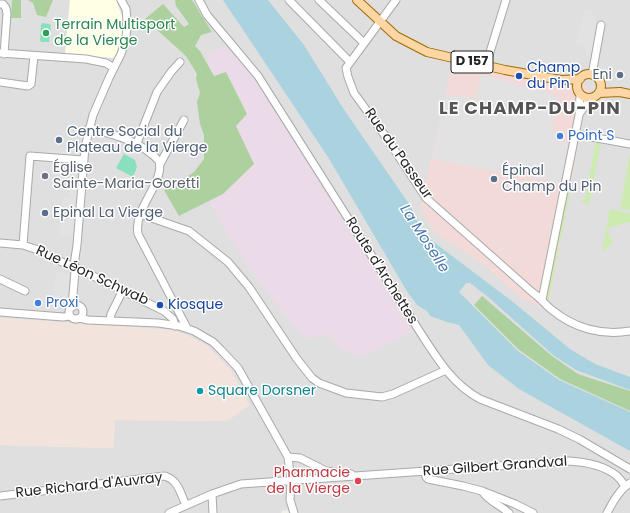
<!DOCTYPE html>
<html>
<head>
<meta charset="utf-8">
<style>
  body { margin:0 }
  canvas { display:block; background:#f2efe9 }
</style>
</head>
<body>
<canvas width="630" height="513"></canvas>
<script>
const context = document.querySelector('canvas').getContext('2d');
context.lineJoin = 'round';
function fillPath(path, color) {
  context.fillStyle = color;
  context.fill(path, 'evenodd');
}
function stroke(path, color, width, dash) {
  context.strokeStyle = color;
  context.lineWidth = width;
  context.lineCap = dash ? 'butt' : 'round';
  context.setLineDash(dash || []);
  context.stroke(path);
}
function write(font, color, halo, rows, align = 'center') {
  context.font = font + ' Poppins,sans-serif';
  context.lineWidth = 3;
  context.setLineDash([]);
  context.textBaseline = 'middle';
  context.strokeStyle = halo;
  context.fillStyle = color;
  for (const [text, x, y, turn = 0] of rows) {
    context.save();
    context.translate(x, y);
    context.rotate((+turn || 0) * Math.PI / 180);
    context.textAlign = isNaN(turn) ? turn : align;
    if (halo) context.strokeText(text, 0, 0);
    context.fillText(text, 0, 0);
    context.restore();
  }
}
const residential = new Path2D(`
  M0 0H630V513H289L288 510 282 511 281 513H0V445L113 448 115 420 227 421 189 336 171 330 0 318Z`);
const commercial = new Path2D(`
  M452 65 589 86 548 311 519 297 484 265 434 232 420 208Z`);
const industrial = new Path2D(`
  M225 45 252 75 413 331 363 356 340 349 329 335 303 338 250 270 209 202 208 56Z`);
const education = new Path2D(`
  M70 0H116L124 21 123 40 114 58 65 54Z`);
const military = new Path2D(`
  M0 318 171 330 189 336 208 346 231 370 250 405 227 421 115 420 113 448 0 445Z`);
const grass = new Path2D(`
  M596 141 601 142 589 204 581 202V200H585Z
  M630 151V209L629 210 620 209Z
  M566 192 570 193 560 243H556Z
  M610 209 630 214V222L608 228 610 238 613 243 602 251Z
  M555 248H559L548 303 545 299Z`);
const forest = new Path2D(`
  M12 0H21V18H11Z
  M28 0H53L46 17 37 15 33 3Z
  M175 0H192L212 32 201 35 195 46 200 51 214 76 226 72 247 114 236 126 254 164 223 194 179 216 164 190 168 185 173 187 194 172 204 159V135L200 124 197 102 200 93 196 79 197 74 186 56 145 19 163 4 184 27 189 24 176 6Z
  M482 296 552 356 578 374 630 391V411L560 379 518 349 474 305Z`);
const pitch = new Path2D(`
  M42 23 49 24 51 25 49 42H41L40 40 41 25Z
  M124 154 135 160 137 167 133 177 116 168Z`);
const parking = new Path2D(`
  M584 10 592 11 596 20 597 30 591 56 586 55V46L576 44Z
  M481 74 558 96 551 130 556 131 555 139 568 143 561 183 529 177 530 172 525 171 523 177 432 159 445 94 476 99Z
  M48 150 71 152 70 165 36 163V157H49Z
  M69 186 77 187 73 236 59 235 63 198H69Z
  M56 272 70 274 66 307 52 306Z`);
const water = new Path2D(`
  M223 0H268L304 45 343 108 411 207 423 234 513 302 570 349 595 364 630 377V390L576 370 553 355 487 296 470 283H466L459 292 518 351 559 380 630 412V451L519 389 488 365 459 325 447 322 430 316 428 312 417 305 408 293 328 157Z`);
const minor = new Path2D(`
  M199 0 207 15 258 76 420 332C437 358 452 384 480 399L558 429 579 439 630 469
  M289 0 350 62
  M319 0 364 43
  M396 0 346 68 348 77 354 93 386 137 426 198 532 292C541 298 543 303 552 310 574 328 602 336 630 331
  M0 4H3L6 8 7 14 4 54
  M0 53 86 59 106 63 114 68
  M486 65 506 0
  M592 75 601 25
  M0 82 28 86 31 84 34 56
  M580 113 587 103 594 97
  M89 128C115 135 141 141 159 161 165 183 133 208 138 234L187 328
  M575 134 630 144
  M137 143 157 92 171 72 180 62
  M160 164 184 120
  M140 214 189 231 228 262 249 287 297 359 312 378 319 383 346 393 382 397 393 394 446 370
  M0 243 23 245 35 249 62 262 81 270 164 311 173 319 175 326
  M23 245 30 156 83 160
  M0 279 25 291
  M542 300 579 115 580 95
  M69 312a7 7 0 1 1 14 0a7 7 0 1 1-14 0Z
  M72 307 75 271 74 265 77 245 85 147 93 115 109 78 121 54 126 39 127 21 126 9 121 0
  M0 312 63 317 70 316
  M79 318 88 320 158 323 179 326 194 331 213 342 221 350 238 368 288 457 291 481 290 500 294 513
  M110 320 111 314 123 290
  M288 457 300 458 326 471 351 474
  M425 471 426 477 428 479 463 486 482 491C488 501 500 505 509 513
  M482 491 515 504 533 513
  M212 494 213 513
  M0 496 165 476C179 481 180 493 186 505
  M169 513 212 494 241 484 569 461C585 462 605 466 617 476 620 479 623 483 625 486
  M607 513C613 502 619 490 630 483`);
const major = new Path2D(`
  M357 0 396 36 427 52 505 70 561 80 580 79
  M577 86a12 12 0 1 1 24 0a12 12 0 1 1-24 0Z
  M599 93 620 92 630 94`);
const markers = [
  [46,33,4,"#2e9e5b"],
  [620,75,4,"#5c6f8a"],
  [519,76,4,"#1a4fb4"],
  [560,136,4,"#3f7fe0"],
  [59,140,4,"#5c6f8a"],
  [45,176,4,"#6b7280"],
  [494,179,4,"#5c6f8a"],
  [45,213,4,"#5c6f8a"],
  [38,303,4,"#3f7fe0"],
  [160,305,4,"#1a4fb4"],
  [200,391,4,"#0f9aa8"],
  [358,481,4,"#e0444e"]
];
const shields = [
  [472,62,42]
];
const shieldNames = [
  ["D 157",472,62]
];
const leisureNames = [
  ["Terrain Multisport",54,25],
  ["de la Vierge",54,41]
];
const transitNames = [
  ["Champ",527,68],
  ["du Pin",527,84],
  ["Kiosque",168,305]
];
const serviceNames = [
  ["Eni",612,75,"right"],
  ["Centre Social du",67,132],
  ["Plateau de la Vierge",67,148],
  ["Épinal",502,171],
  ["Champ du Pin",502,187],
  ["Epinal La Vierge",53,213]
];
const shopNames = [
  ["Point S",568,136],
  ["Proxi",46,303]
];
const streetNames = [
  ["Rue du Passeur",398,154,55],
  ["Route d'Archettes",381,271,58],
  ["Rue Léon Schwab",92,276,25],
  ["Rue Gilbert Grandval",495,467,-4],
  ["Rue Richard d'Auvray",89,486,-6]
];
const worshipNames = [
  ["Église",53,168],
  ["Sainte-Maria-Goretti",53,184]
];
const cultureNames = [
  ["Square Dorsner",208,391]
];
const healthNames = [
  ["Pharmacie",350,473],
  ["de la Vierge",350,489]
];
const waterNames = [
  ["La Moselle",424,239,57]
];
const districtNames = [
  ["LE CHAMP-DU-PIN",530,109]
];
fillPath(residential, '#e0dfdf');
fillPath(commercial, '#f2dad9');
fillPath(industrial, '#ebdbe8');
fillPath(education, '#ffffe5');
fillPath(military, '#f3e3dd');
fillPath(grass, '#cdebb0');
fillPath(forest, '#add19e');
fillPath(pitch, '#88e0be');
fillPath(parking, '#e2e2e2');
fillPath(water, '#aad3df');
stroke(minor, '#a9a9a9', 9);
stroke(major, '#a06b00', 10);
stroke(minor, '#fff', 7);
stroke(major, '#fcd6a4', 8);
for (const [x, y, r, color] of markers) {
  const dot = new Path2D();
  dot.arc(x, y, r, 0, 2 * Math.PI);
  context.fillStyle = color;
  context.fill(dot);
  stroke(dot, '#fff', 1.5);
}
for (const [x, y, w] of shields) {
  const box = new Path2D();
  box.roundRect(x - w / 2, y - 11, w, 22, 3);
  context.fillStyle = '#fff';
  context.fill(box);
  stroke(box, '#222', 1);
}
write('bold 13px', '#222', null, shieldNames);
write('14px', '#27864d', '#fff', leisureNames, 'left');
write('14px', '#164399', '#fff', transitNames, 'left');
write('14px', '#4e5e75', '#fff', serviceNames, 'left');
write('14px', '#366cbe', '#fff', shopNames, 'left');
write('14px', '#222', '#fff', streetNames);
write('14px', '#5b616d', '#fff', worshipNames, 'left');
write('14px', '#0d838f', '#fff', cultureNames, 'left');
write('14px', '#be3a42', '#fff', healthNames, 'right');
write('italic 15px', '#4a7aab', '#fff', waterNames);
context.letterSpacing = '1px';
write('bold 18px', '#555', '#fff', districtNames);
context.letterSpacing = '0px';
</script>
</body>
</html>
